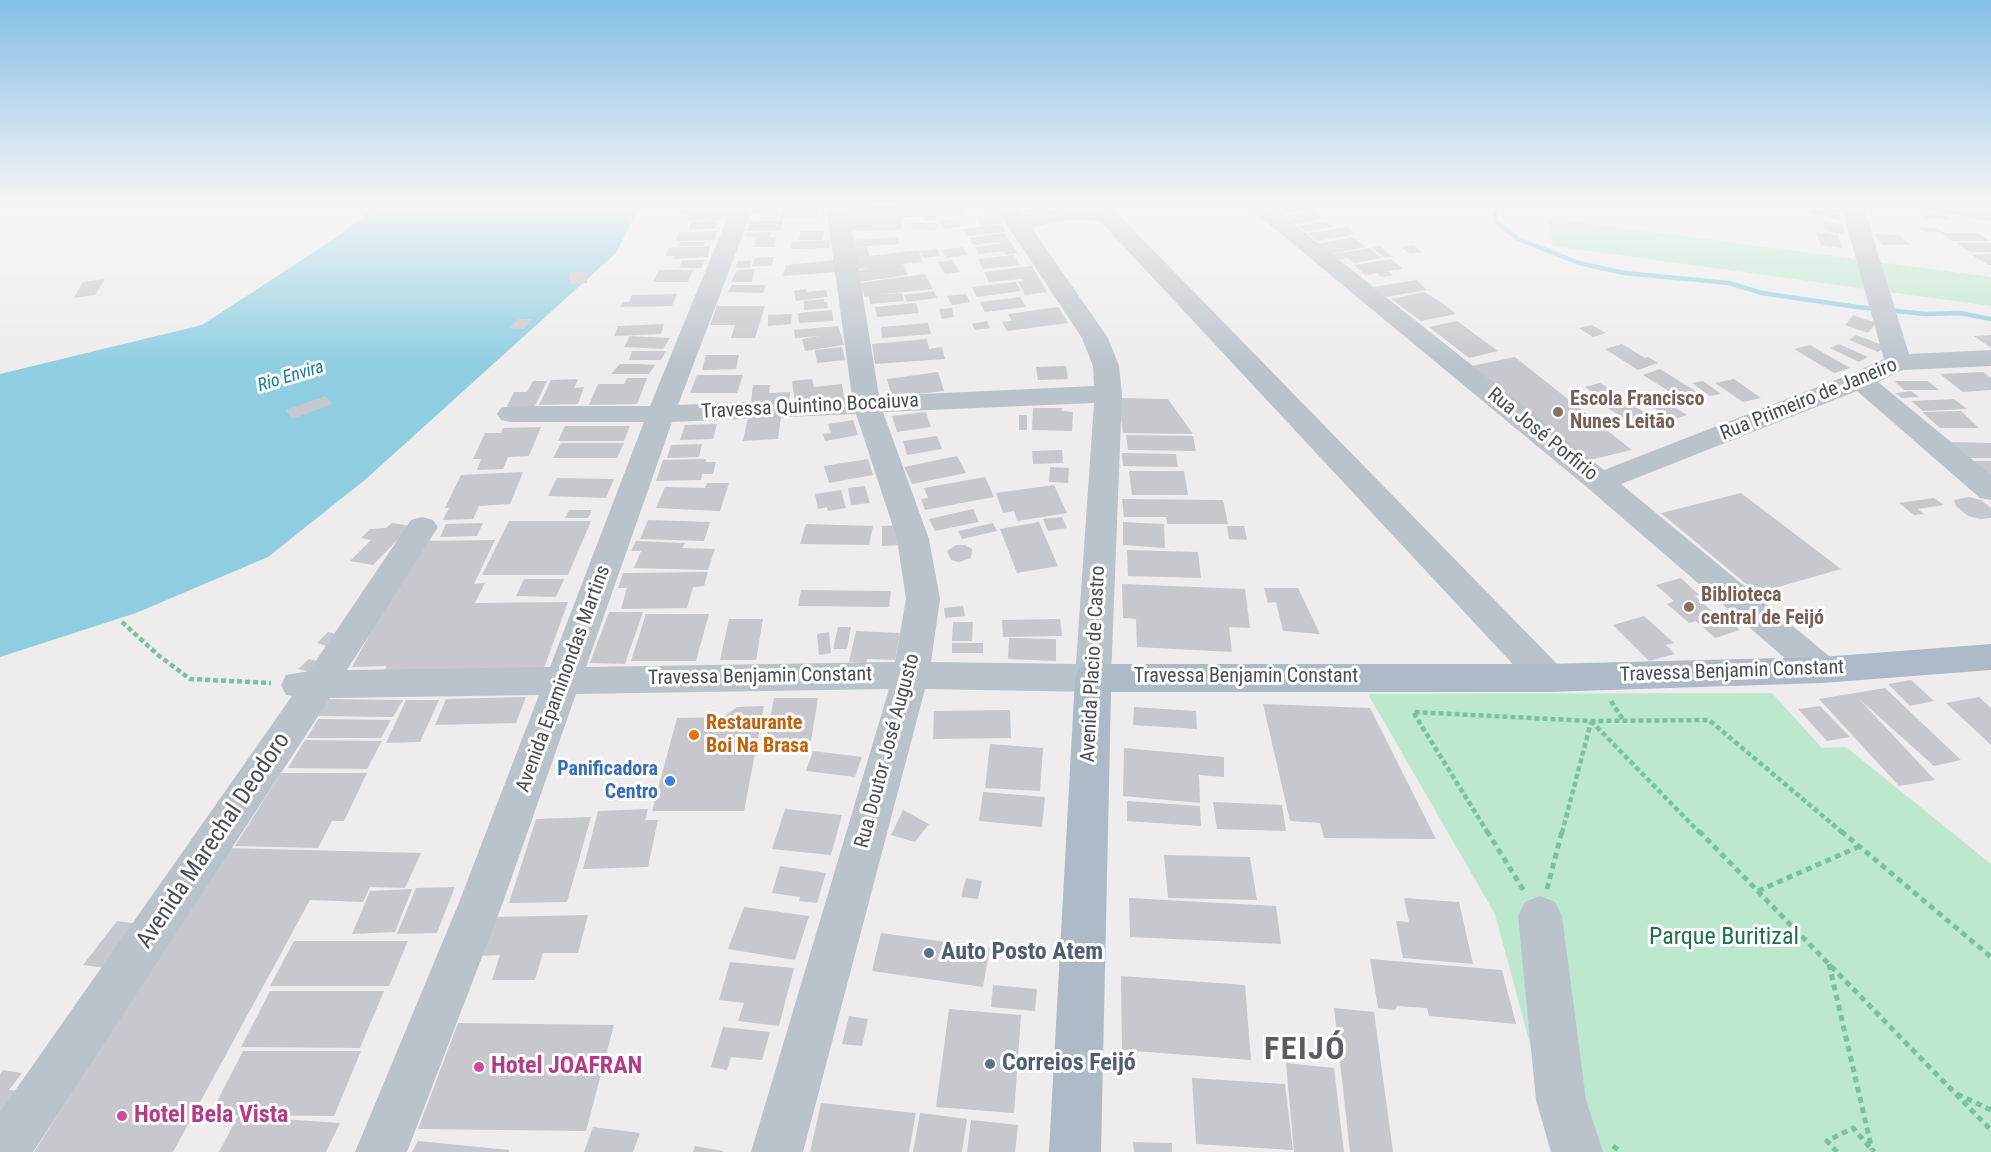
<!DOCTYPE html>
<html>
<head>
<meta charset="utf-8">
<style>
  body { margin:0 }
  canvas { display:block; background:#eeecec }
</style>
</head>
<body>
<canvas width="1991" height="1152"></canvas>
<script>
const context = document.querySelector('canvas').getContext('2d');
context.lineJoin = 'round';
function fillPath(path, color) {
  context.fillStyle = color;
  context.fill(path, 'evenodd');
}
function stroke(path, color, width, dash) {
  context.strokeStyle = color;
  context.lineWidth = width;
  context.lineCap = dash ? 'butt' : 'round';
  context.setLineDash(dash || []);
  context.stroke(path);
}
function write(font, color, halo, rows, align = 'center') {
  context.font = font + ' "Roboto Condensed",sans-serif';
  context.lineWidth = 6;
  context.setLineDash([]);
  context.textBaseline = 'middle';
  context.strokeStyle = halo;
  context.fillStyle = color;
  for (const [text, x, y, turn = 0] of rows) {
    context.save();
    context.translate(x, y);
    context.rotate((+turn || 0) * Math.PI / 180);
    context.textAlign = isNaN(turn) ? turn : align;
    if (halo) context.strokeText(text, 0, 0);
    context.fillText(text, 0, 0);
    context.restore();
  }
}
const green = new Path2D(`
  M1547 218 1991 277V306L1553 246Z
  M1772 693 1822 748 1846 747 1991 864V1152H1559L1495 914 1368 694Z`);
const water = new Path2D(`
  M379 205H640L616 253 366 479 268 557 136 613 0 657V374L202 325 334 239Z`);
const stream = new Path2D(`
  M1496 205 1495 221 1518 239 1579 263 1624 273 1729 283 1762 293 1857 307 1925 314 1960 313 1991 319`);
const building = new Path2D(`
  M959 205 962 216 937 215 936 220 923 221 924 217H904L900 230 852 231 846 209 853 206Z
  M1320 205 1323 207 1287 213 1277 206Z
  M753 207H780L777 219H760L761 213H751Z
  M781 209H819L817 218 779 219Z
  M1812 209 1840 215V220L1811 214Z
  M1312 211 1323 219 1295 224 1285 216Z
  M1942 212 1952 219H1927L1918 213Z
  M689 213H724L722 220 687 221Z
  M997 215 1003 223 982 226 977 217Z
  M958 219 963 226 944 229 939 221Z
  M783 220 780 231H747L750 221Z
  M717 221 715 229 688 230 691 222Z
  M1326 221 1334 227 1306 232 1298 226Z
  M1823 221 1842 224 1844 234 1825 231Z
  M913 222 938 223 936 230 911 229Z
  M1003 224 1005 232 967 236 963 229Z
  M1347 227 1356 234 1317 241 1308 233Z
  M1918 228H1937L1945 233H1977L1990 241H1952L1940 232H1925Z
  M717 231 715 240 676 241 679 232Z
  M801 231H824L822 240H799Z
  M771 232 770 237H776L774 247H754L756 237H745V233Z
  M1816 232 1838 235 1843 248 1821 245Z
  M1004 233 1018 253 1006 255 1003 251 979 254 975 247 1000 244 999 242 973 245 969 238Z
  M1872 234 1899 235 1911 245H1884Z
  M898 237 899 244 855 247 854 240Z
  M1353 237 1366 247 1330 254 1317 244Z
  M831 240 829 248 791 249 792 242Z
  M680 242H705L703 246H679Z
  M1957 243H1991V252H1970Z
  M1414 245 1422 252 1410 254 1401 247Z
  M710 246 708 257 674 259 675 256H666L668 248Z
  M1380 246 1393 257 1385 258 1372 248Z
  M866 247 870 256 919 250 923 262 903 264 908 275 859 282 855 271 870 268 858 269 851 248Z
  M963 247 968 255 946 258 942 250Z
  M1370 248 1382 258 1354 263 1348 258 1333 260 1327 255Z
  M937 249 940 256 923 258 920 251Z
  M1991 254V265H1988L1972 255Z
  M1014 255 1020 265 983 269 978 259Z
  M774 257 772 266H752L755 258Z
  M1391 259 1403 269 1388 271 1393 275 1382 277 1377 273 1365 275 1354 265Z
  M683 260H705L701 268H679Z
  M835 260 836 272 783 276 786 265Z
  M952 260 960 272 945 274 938 262Z
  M738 261H752L749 268H735Z
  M1032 266 1047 292 1025 295 1018 282 1023 281 1022 279 989 282 984 272Z
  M755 269 752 282H731L737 270Z
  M659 270H693L688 282H653Z
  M588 271 587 283 569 284 570 273Z
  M925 274 933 289 874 295 902 293 904 301 870 304 869 296 865 297 859 283Z
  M105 279 95 295 74 298 83 282Z
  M1416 280 1427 290 1385 297 1374 287Z
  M1016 282 1021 291 977 297 972 287Z
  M732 285H766L763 293 728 292Z
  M806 289 807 292 826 290 828 297 796 301 794 291Z
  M934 291 937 298 907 302 904 295Z
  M1424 292 1441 302 1456 314 1421 321 1391 299Z
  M677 294 672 306 620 307 623 302H629L632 295Z
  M966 294 970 302 952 305 947 296Z
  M1020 297 1026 307 985 312 980 302Z
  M824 299V302H827L828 308 804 310V301Z
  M916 303 919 313 877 317 875 307Z
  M717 306H765L755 338H731L735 325H710Z
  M1058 307 1068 323 1007 331 1002 322 1012 321 1008 314Z
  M952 308 954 317 942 319 939 309Z
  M832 310 833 321 799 323 798 313Z
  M792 314 791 324 768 326V315Z
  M1853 315 1876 323 1868 333 1845 325Z
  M518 319H532L524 329 509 328Z
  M987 321 990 328 975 330 972 324Z
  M1457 321 1498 351 1469 358 1429 327Z
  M928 323 931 334 882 338 881 327Z
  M664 324 661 334 614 336 618 326Z
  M1592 325 1606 333 1593 337 1579 328Z
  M838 326 844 345 805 351 802 339 819 336 795 338 794 330Z
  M1856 335 1885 346 1878 352 1849 340Z
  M1991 335V348L1974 336Z
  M630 336 670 338 663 349 624 347Z
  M927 339 929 349 942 347 945 359 875 364 872 344Z
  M1622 344 1645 358 1648 357 1658 363 1638 370 1605 349Z
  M1839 344 1868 357 1859 362 1830 348Z
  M1810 345 1850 368 1834 373 1794 349Z
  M842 347 845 360 817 363 815 350Z
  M632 351H666L661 360H629Z
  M706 355H739L736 369 702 370Z
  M1515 357 1632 450 1585 461 1472 366Z
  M620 364H640L655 365 649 374H611Z
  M1066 366 1068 379 1038 380 1036 367Z
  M1660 369 1705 397 1688 403 1643 375Z
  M938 372 944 391 892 397 887 379Z
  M1983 372 1991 378V390L1963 392 1940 374Z
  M697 375H743L737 393H690Z
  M627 378H647L637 404 589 405 598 384H624Z
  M578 379 574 388 584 387 578 404 539 405 551 380Z
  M812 379 814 387 842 384 844 397 795 403 792 381Z
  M1734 379 1761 398 1743 402 1715 383Z
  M533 381H547L535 406H507L514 392H527Z
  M1703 381 1721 394 1710 396 1692 383Z
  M1894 381H1928L1939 390H1904Z
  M1600 383 1612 390 1596 395 1585 387Z
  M753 385H770L769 393 790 392 789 402 751 404Z
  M1911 391 1919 397 1902 398 1895 393Z
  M1651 392 1687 415 1672 420 1636 396Z
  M1616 394 1656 420 1635 426 1596 400Z
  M326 396 332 404 292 419 286 410Z
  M1118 398 1168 399 1193 434 1123 433Z
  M1954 399 1967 409 1923 411 1911 401Z
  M1033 408H1062V411L1073 412 1072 431 1032 430Z
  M1961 411 1979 428H1940L1922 412Z
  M926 412 931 427 897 432 892 416Z
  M1019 415H1027V430H1019Z
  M781 416 778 439 743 441 748 417Z
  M853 420 858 435 825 441 823 434 831 433 828 424Z
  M717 424 713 439 680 440 685 425Z
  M565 426H630L624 441H558Z
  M541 427 529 456 508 457 503 469 477 470 481 459H473L485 433H501L503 428Z
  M1126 435 1193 436 1196 451 1128 450Z
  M937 436 942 449 907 455 903 441Z
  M1951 442 1991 443V458H1967Z
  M561 443H624L617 458H553Z
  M702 444 699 457 667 458 671 445Z
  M1062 450 1063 463 1033 464 1032 451Z
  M1122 453 1176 454 1178 467 1123 466Z
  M957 456 966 473 912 484 904 467Z
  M706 459V462H716L713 474H702L701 480 656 481 663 460Z
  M868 459 873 475 829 483 824 466Z
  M1969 461H1991V480Z
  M1050 467 1069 468 1068 483 1049 482Z
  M1129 471H1184L1188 495H1132Z
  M523 472 510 504 479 506 473 519 443 520 449 508H445L461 475Z
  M985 477 994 497 925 510 921 499 928 498 924 488Z
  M557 478 614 479 606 498 548 496Z
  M707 483H729L720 511 656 508 665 487 705 488Z
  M1054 485 1067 513 1017 521 1014 511 1003 513 996 493Z
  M865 486 870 503 851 505 848 488Z
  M841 490 846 508 828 511 827 507 818 509 815 494Z
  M1741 493 1841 569 1757 593 1661 513Z
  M1969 497 1981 500 1991 508V518L1980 519 1968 516 1956 506 1954 500Z
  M1934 498 1944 505 1918 509 1924 514 1914 515 1899 503Z
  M1122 499 1223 500 1228 524H1167L1166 517H1124Z
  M973 509 979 522 935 531 929 519Z
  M569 510H592L588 518H565Z
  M1062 517 1067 528 1048 531 1043 519Z
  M648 520 710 522 704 541 640 539Z
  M509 521H591L568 575H482Z
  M1039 522 1058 566 1017 573 1000 529Z
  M1123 522 1164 524 1165 548 1123 545Z
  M392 523 411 526 373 565 350 561 371 540 361 538 370 529 386 528Z
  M483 523 477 536 440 537 446 524Z
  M993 523 997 531 962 539 958 531Z
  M806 524 873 526 869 545 800 544Z
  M903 525V545L882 546V526Z
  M1227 526H1244L1247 540 1229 539Z
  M495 540 474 584 485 583 475 603 568 602 543 671 382 674 387 666 352 667 420 541Z
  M636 541 685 543 682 548 715 549 708 570 634 568 641 551H631Z
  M956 545H965L972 549 971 558 959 562 951 560 947 551Z
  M1127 550 1198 552 1201 578 1128 576Z
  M708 572 704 586 693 587 687 608 621 609 627 588H618L623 573Z
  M1681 578 1699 595 1695 596 1714 613 1719 612 1740 630 1715 638 1696 621 1689 623 1667 604 1674 601 1656 585Z
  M524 579H564L556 597 516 596Z
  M1122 584 1245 589 1250 628 1229 627 1232 652 1137 647 1136 619 1123 618Z
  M1264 588H1298L1320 634 1283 631 1276 602 1268 603Z
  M801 590 891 591 889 607 798 606Z
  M963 606 965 616 945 618 944 608Z
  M609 612H643L625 664 590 663Z
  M646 614H709L696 661H631Z
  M1644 616 1674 643 1666 645 1675 654 1649 661 1613 625Z
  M729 619H763L756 660H720Z
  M1060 619 1062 636 1003 637 1002 620Z
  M953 622H973L972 641H952Z
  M838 627H851L847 649H833Z
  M856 631 900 633 895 660 867 659 866 663 849 662Z
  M328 632 340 635 329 647 317 643Z
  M829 632 831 653 819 655 817 634Z
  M1009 638 1056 639V661L1008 659Z
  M952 643H983V653H952Z
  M309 659 320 662 310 672 298 669Z
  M1911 680 1934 701 1910 706 1888 684Z
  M1885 688 1961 760 1934 766 1858 698 1935 780 1899 786 1819 699Z
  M526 697 516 723 435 725 446 699Z
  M1979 697 1991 708V745L1946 703Z
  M774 698H818L811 741H766Z
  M328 699 403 700 393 717 318 716Z
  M406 700H439L420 742 386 743Z
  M1263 704 1370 708 1436 839 1324 838 1320 823 1290 821Z
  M764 706 744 811H652L677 718 723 717 737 707Z
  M1820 706 1850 737 1827 741 1798 709Z
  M1134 707 1196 711 1197 729 1133 725Z
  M1010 710 1011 738 933 739 934 711Z
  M318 719 391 720 381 738H307Z
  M305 740 382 741 367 769 288 768Z
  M990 744 1043 748 1040 791 985 788Z
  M1124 748 1224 757V777L1199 775 1200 803 1123 796Z
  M813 751 862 757 855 777 806 771Z
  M281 773H367L344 821H332L318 848 235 846Z
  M983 792 1045 797 1042 827 979 821Z
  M1127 801 1200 806 1201 826 1127 821Z
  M1213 802 1282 805 1286 831 1217 829Z
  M648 809 645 820H658L648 867 583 869 598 811Z
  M785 809 842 815 831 855 772 849Z
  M903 810 929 824 915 842 891 835Z
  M591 817 567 902 509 903 536 819Z
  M226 848 421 853 405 888 370 887 363 902 310 900 173 1152H34Z
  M1164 855 1250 857 1257 900 1168 898Z
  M780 866 826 873 817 903 799 901 800 897 772 893Z
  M966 878 982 881 978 899 961 897Z
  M455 887 437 933 397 934 416 888Z
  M412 889 395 932 352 934 370 891Z
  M1129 898 1276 906 1281 944 1130 937Z
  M1404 898 1459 902 1473 964 1403 958 1396 921 1409 922Z
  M744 907 809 916 795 960 728 949Z
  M588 915 578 953H543L535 980H492L500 955 479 956 493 917Z
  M117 921 139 924 105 968 83 965Z
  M881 933 990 948 983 987 872 971Z
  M294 941H408L389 986H270Z
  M1370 959 1502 970 1516 1024 1429 1016 1427 1008 1397 1006 1395 1010 1378 1008Z
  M730 962 794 968 779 1026 738 1021 744 1003 719 1000Z
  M1121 976 1245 985 1251 1060 1122 1050Z
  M993 985 1037 989 1035 1011 991 1007Z
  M270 991H384L360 1048 241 1047Z
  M1334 1008 1374 1012 1393 1152H1350Z
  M949 1009 1021 1015 1014 1113 936 1107Z
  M849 1016 868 1019 862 1046 842 1044Z
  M458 1023 614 1025 586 1131 418 1129Z
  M723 1027 770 1032 762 1060 731 1057 727 1070 711 1067Z
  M243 1051H361L334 1116 210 1115Z
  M1286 1063 1334 1068 1344 1152H1294Z
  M3 1070 22 1073 9 1090 18 1091 0 1115V1075Z
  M1192 1078 1285 1084 1293 1150 1196 1144Z
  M821 1103 916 1113 909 1152H810Z
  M920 1113 967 1119 962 1152H913Z
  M238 1116 340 1123 326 1152H219Z
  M971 1120 1018 1125 1015 1152H967Z
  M593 1127 640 1133 633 1152H584Z
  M418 1141 509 1150V1152H412Z
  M1133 1142 1172 1143V1152H1134Z
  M695 1146 723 1151V1152H693Z`);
const pathFar1 = new Path2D(`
  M122 622 158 655 190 679 271 683
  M1611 701 1623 720
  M1591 721 1700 833
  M1488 833 1413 712 1591 721 1709 720 1843 833
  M1562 833 1591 722`);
const path = new Path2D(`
  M1487 831 1524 891
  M1699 831 1991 1130
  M1841 831 1991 957
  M1547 889 1562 831
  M1758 891 1858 847
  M1829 964 1872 1150
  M1957 1094 1991 1110
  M1613 1146 1621 1152
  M1837 1152 1827 1141 1853 1128 1874 1152`);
const minor = new Path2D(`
  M683 205H754L678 405 852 397 826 205H848L879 396 1094 386 1093 366 1082 338 994 205H1016L1023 215C1055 209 1082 203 1115 211L1561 668 1566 678 1561 688 1548 692 1535 688 1100 221 1074 219 1031 227 1108 338 1119 366 1122 394 1111 678 1106 688 1093 692 925 689 803 1152H751L889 689 576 694 502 905 407 1152H355L458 905 539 695 330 698 33 1152H0V1112L292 696 286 695 281 685 286 675 309 671 411 520 422 517 433 520 438 527 347 670 550 667 644 422H511L501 420 497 414 501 408 511 406H650L728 216 683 214 680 209ZM1094 403 1076 664 931 662 940 599 929 539 883 412ZM856 414 897 539 906 599 895 662 586 667 672 422Z
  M1246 205H1270L1604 470 1851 374 1884 359 1841 205H1863L1909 354 1991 350V366L1903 370 1878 382 1991 475V500L1980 498 1857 391 1621 484 1835 661 1840 670 1835 679 1822 683 1809 679 1589 489Z
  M1923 205H1971L1991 209V221L1934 211 1927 209Z
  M1540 896 1555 902 1562 916 1586 1100 1603 1152H1551L1536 1100 1518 916 1525 902Z`);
const major = new Path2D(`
  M1991 644V670L1822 683 1548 692H1111L1101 1152H1049L1075 678 1080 668 1093 664H1548L1822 657Z`);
const markers = [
  [1558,412,6,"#8d6e63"],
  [1689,607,6,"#8d6e63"],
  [694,735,6,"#e8710a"],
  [670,781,6,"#3f7fe0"],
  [929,953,6,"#5c6f8a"],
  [990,1064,6,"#5c6f8a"],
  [479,1067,6,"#d1479c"],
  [122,1116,6,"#d1479c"]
];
const farWaternames = [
  ["Rio Envira",291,377,-17]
];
const educationNames = [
  ["Escola Francisco",1570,400],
  ["Nunes Leitão",1570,423],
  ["Biblioteca",1701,596],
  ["central de Feijó",1701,619]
];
const streetNames = [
  ["Rua Primeiro de Janeiro",1809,400,-22],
  ["Travessa Quintino Bocaiuva",810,407,-3],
  ["Rua José Porfirio",1542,435,39],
  ["Avenida Placio de Castro",1094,664,-87],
  ["Travessa Benjamin Constant",1732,672,-2],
  ["Travessa Benjamin Constant",760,677,-1],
  ["Travessa Benjamin Constant",1246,677],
  ["Avenida Epaminondas Martins",564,679,-70],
  ["Rua Doutor José Augusto",888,751,-75]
];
const foodNames = [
  ["Restaurante",706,724],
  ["Boi Na Brasa",706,747]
];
const shopNames = [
  ["Panificadora",658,770],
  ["Centro",658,793]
];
const nearStreetnames = [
  ["Avenida Marechal Deodoro",214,841,-56]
];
const nearParknames = [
  ["Parque Buritizal",1724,938]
];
const nearServicenames = [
  ["Auto Posto Atem",941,953],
  ["Correios Feijó",1002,1064]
];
const nearHotelnames = [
  ["Hotel JOAFRAN",491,1067],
  ["Hotel Bela Vista",134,1116]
];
const nearDistrictnames = [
  ["FEIJÓ",1305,1051]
];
fillPath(green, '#bde8cf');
fillPath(water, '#8fcee1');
stroke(stream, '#8fcee1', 4.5);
fillPath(building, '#c7c8ce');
stroke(pathFar1, '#79c2a0', 4.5, [5, 3]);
stroke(path, '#79c2a0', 5, [6, 4.5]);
fillPath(minor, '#bbc3ca');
fillPath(major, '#aebac8');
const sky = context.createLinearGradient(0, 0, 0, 366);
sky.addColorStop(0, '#84bee5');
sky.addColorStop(0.56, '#f7f6f6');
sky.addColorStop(1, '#f7f6f600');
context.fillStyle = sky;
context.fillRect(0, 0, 1991, 366);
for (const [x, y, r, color] of markers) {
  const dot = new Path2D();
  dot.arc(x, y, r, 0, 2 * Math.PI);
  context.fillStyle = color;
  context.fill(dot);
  stroke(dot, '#fff', 2);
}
write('italic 18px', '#1b7995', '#fff', farWaternames);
write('bold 20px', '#785e54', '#fff', educationNames, 'left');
write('20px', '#464e57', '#fff', streetNames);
write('bold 20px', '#c56008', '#fff', foodNames, 'left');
write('bold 20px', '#366cbe', '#fff', shopNames, 'right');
write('24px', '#464e57', '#fff', nearStreetnames);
write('24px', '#206f49', '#fff', nearParknames);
write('bold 24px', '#4e5e75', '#fff', nearServicenames, 'left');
write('bold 24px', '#b23c85', '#fff', nearHotelnames, 'left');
context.letterSpacing = '1.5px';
write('bold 32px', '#595c60', '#fff', nearDistrictnames);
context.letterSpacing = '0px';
</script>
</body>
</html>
